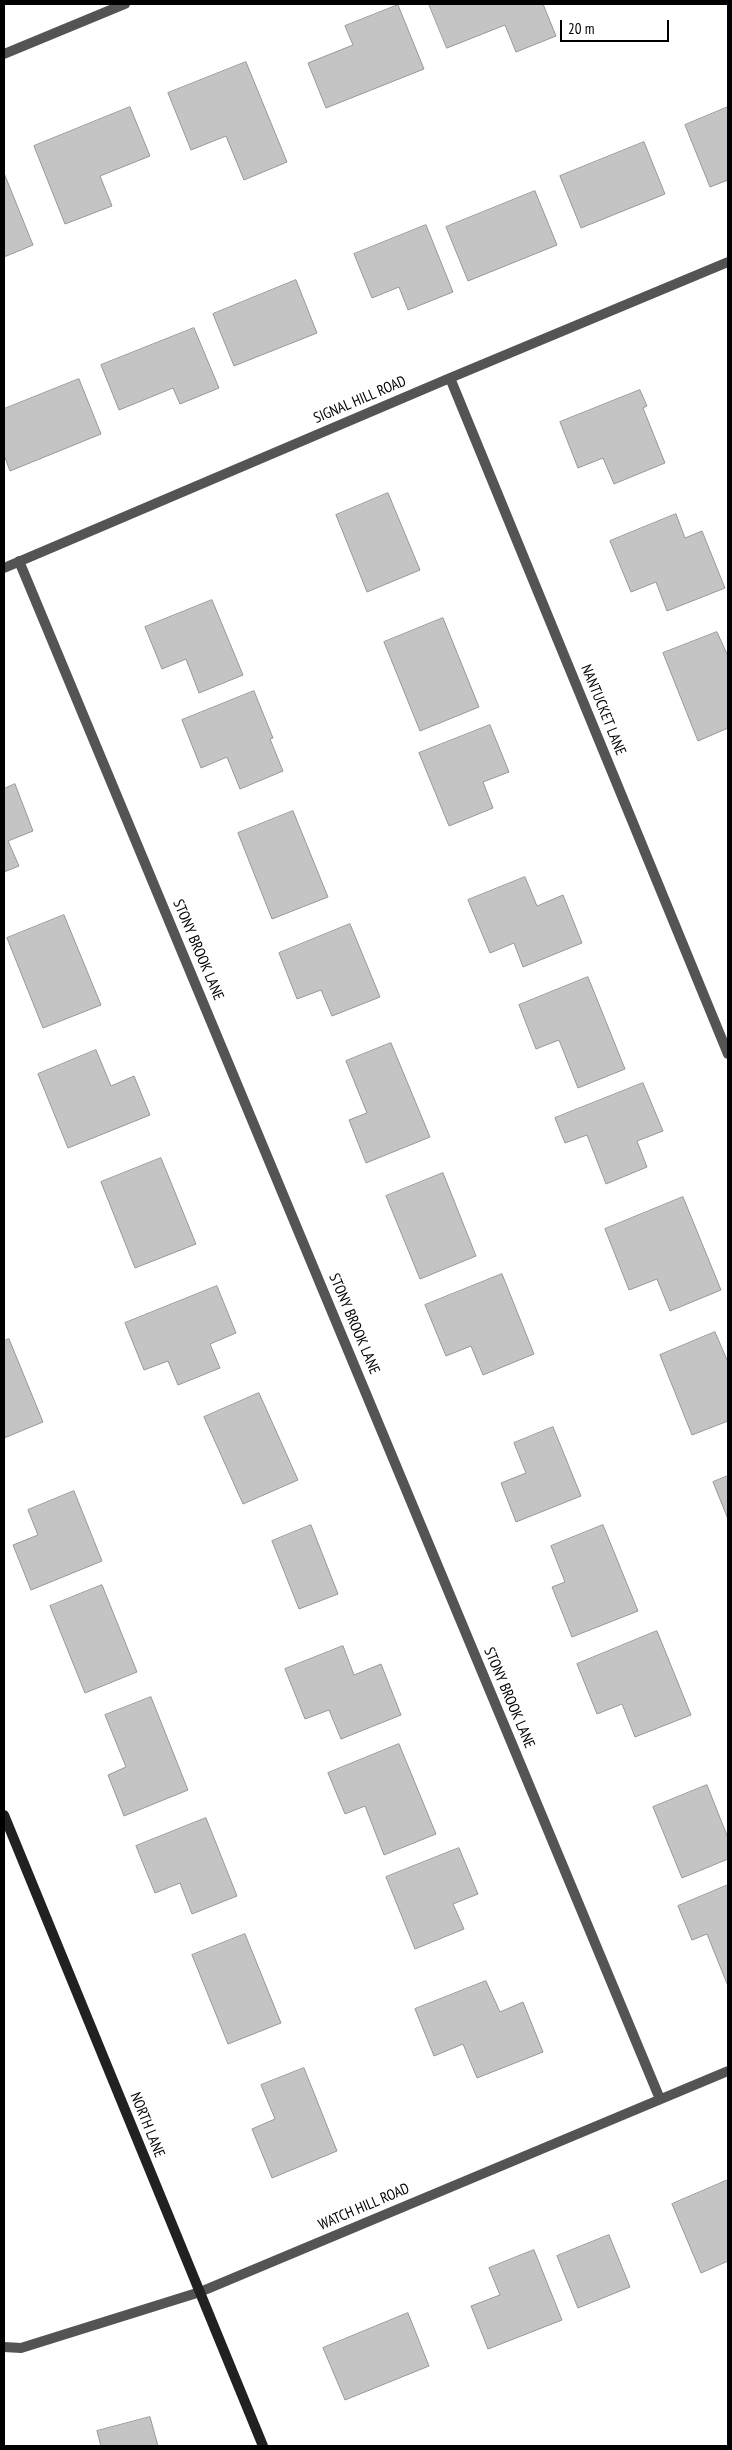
<!DOCTYPE html>
<html>
<head>
<meta charset="utf-8">
<style>
  body { margin:0 }
  #map { position:relative; width:732px; height:2450px; overflow:hidden; background:#fff; font-family:"PT Sans Narrow",sans-serif }
  canvas { display:block }
  .frame { position:absolute; inset:0; border:5px solid #000; pointer-events:none }
  .scale { position:absolute; left:560px; top:20px; width:109px; height:22px; box-sizing:border-box; border:2px solid #000; border-top:0; padding-left:6px; font-size:15px; line-height:18px; white-space:nowrap; color:#000; -webkit-text-stroke:4px #fff; paint-order:stroke }
</style>
</head>
<body>
<div id="map">
<canvas width="732" height="2450"></canvas>
<div class="frame"></div>
<div class="scale">20 m</div>
</div>
<script>
const context = document.querySelector('canvas').getContext('2d');
context.lineJoin = 'round';
function fillPath(path, color) {
  context.fillStyle = color;
  context.fill(path, 'evenodd');
}
function stroke(path, color, width, dash) {
  context.strokeStyle = color;
  context.lineWidth = width;
  context.lineCap = dash ? 'butt' : 'round';
  context.setLineDash(dash || []);
  context.stroke(path);
}
function write(font, color, halo, rows, align = 'center') {
  context.font = font + ' "PT Sans Narrow",sans-serif';
  context.lineWidth = 4.5;
  context.setLineDash([]);
  context.textBaseline = 'middle';
  context.strokeStyle = halo;
  context.fillStyle = color;
  for (const [text, x, y, turn = 0] of rows) {
    context.save();
    context.translate(x, y);
    context.rotate((+turn || 0) * Math.PI / 180);
    context.textAlign = isNaN(turn) ? turn : align;
    if (halo) context.strokeText(text, 0, 0);
    context.fillText(text, 0, 0);
    context.restore();
  }
}
const building = new Path2D(`
  M429 4H543L556 36 516 52 505 25 447 48Z
  M398 5 424 69 326 108 308 63 353 45 345 26Z
  M246 62 287 162 244 180 226 136 191 150 168 93Z
  M130 107 150 156 100 176 112 206 65 224 34 146Z
  M728 107V180L710 187 685 125Z
  M644 142 665 194 581 228 560 176Z
  M4 173 33 245 4 257Z
  M535 191 557 245 468 281 446 227Z
  M426 225 453 292 408 310 399 287 372 298 354 254Z
  M296 280 317 333 234 366 213 314Z
  M194 328 219 388 180 404 173 388 119 410 101 365Z
  M79 379 101 434 10 471 4 455V409Z
  M640 390 647 406 643 408 665 463 614 484 603 458 578 468 560 422Z
  M388 493 420 570 367 592 336 515Z
  M676 514 685 538 702 531 725 588 667 611 656 582 631 592 610 541Z
  M212 600 243 675 199 693 186 659 162 669 145 627Z
  M443 618 479 707 420 731 384 642Z
  M717 632 728 656V728L698 741 663 653Z
  M254 691 273 738 270 739 283 771 240 789 227 757 201 768 182 720Z
  M490 725 509 772 483 782 493 808 449 826 419 753Z
  M15 784 33 831 8 841 19 866 4 872V789Z
  M293 811 328 897 272 919 238 833Z
  M525 877 537 906 563 895 582 943 523 967 514 943 490 953 468 900Z
  M64 915 101 1005 43 1028 7 938Z
  M350 924 380 997 332 1016 321 990 297 999 279 953Z
  M588 977 625 1069 578 1088 559 1040 536 1049 519 1005Z
  M391 1043 430 1137 366 1163 349 1120 367 1113 346 1061Z
  M96 1050 111 1086 134 1076 150 1115 68 1148 38 1074Z
  M643 1083 663 1131 637 1141 647 1167 606 1184 587 1135 565 1143 555 1118Z
  M161 1158 196 1244 135 1268 101 1182Z
  M443 1173 476 1256 420 1279 386 1196Z
  M683 1197 721 1290 670 1311 657 1279 629 1290 605 1229Z
  M502 1274 534 1354 483 1375 471 1346 446 1356 425 1305Z
  M217 1286 236 1333 210 1344 220 1368 178 1385 168 1361 144 1370 125 1323Z
  M715 1332 728 1362V1421L692 1435 660 1355Z
  M9 1339 43 1422 4 1438V1341Z
  M259 1393 298 1480 243 1504 204 1417Z
  M553 1427 581 1496 516 1522 501 1483 526 1473 514 1443Z
  M728 1476V1519L713 1482Z
  M74 1491 102 1561 31 1590 13 1545 38 1535 28 1510Z
  M311 1525 338 1594 299 1609 272 1541Z
  M603 1525 638 1611 572 1637 552 1587 565 1582 551 1546Z
  M102 1585 137 1672 85 1693 50 1606Z
  M657 1631 691 1715 635 1737 622 1704 597 1714 577 1664Z
  M343 1646 354 1675 381 1664 401 1715 341 1739 329 1710 305 1719 285 1669Z
  M151 1697 188 1790 124 1816 108 1775 126 1767 105 1715Z
  M399 1744 436 1834 384 1855 365 1806 345 1814 328 1773Z
  M707 1785 728 1838V1859L682 1878 653 1807Z
  M206 1818 237 1896 192 1914 180 1883 155 1893 136 1846Z
  M459 1848 478 1894 453 1904 464 1929 415 1949 386 1877Z
  M728 1885V1986L707 1934 692 1940 678 1906Z
  M245 1934 281 2023 228 2044 192 1955Z
  M486 1981 500 2012 523 2002 543 2052 477 2078 463 2044 434 2056 415 2009Z
  M304 2068 337 2151 272 2178 252 2129 275 2119 261 2085Z
  M728 2180V2261L701 2273 672 2204Z
  M609 2235 630 2287 578 2308 557 2256Z
  M534 2250 562 2320 488 2349 471 2306 500 2295 489 2268Z
  M408 2313 429 2366 345 2400 323 2348Z
  M150 2417 158 2446H101L97 2431Z`);
const street = new Path2D(`
  M4 54 125 4
  M450 378 728 1054
  M19 561 660 2099
  M4 568 450 378 728 262
  M4 2347 21 2348 200 2292 728 2071`);
const secondary = new Path2D(`
  M4 1815 263 2446`);
const streetNames = [
  ["SIGNAL HILL ROAD",360,400,-23],
  ["NANTUCKET LANE",603,710,68],
  ["STONY BROOK LANE",198,950,67],
  ["STONY BROOK LANE",354,1324,67],
  ["STONY BROOK LANE",509,1698,67],
  ["NORTH LANE",147,2125,68],
  ["WATCH HILL ROAD",364,2207,-23]
];
fillPath(building, '#c4c4c4');
stroke(building, '#989898', 1);
stroke(street, '#545454', 10);
stroke(secondary, '#212121', 10);
write('15px', '#000', '#fff', streetNames);
</script>
</body>
</html>
